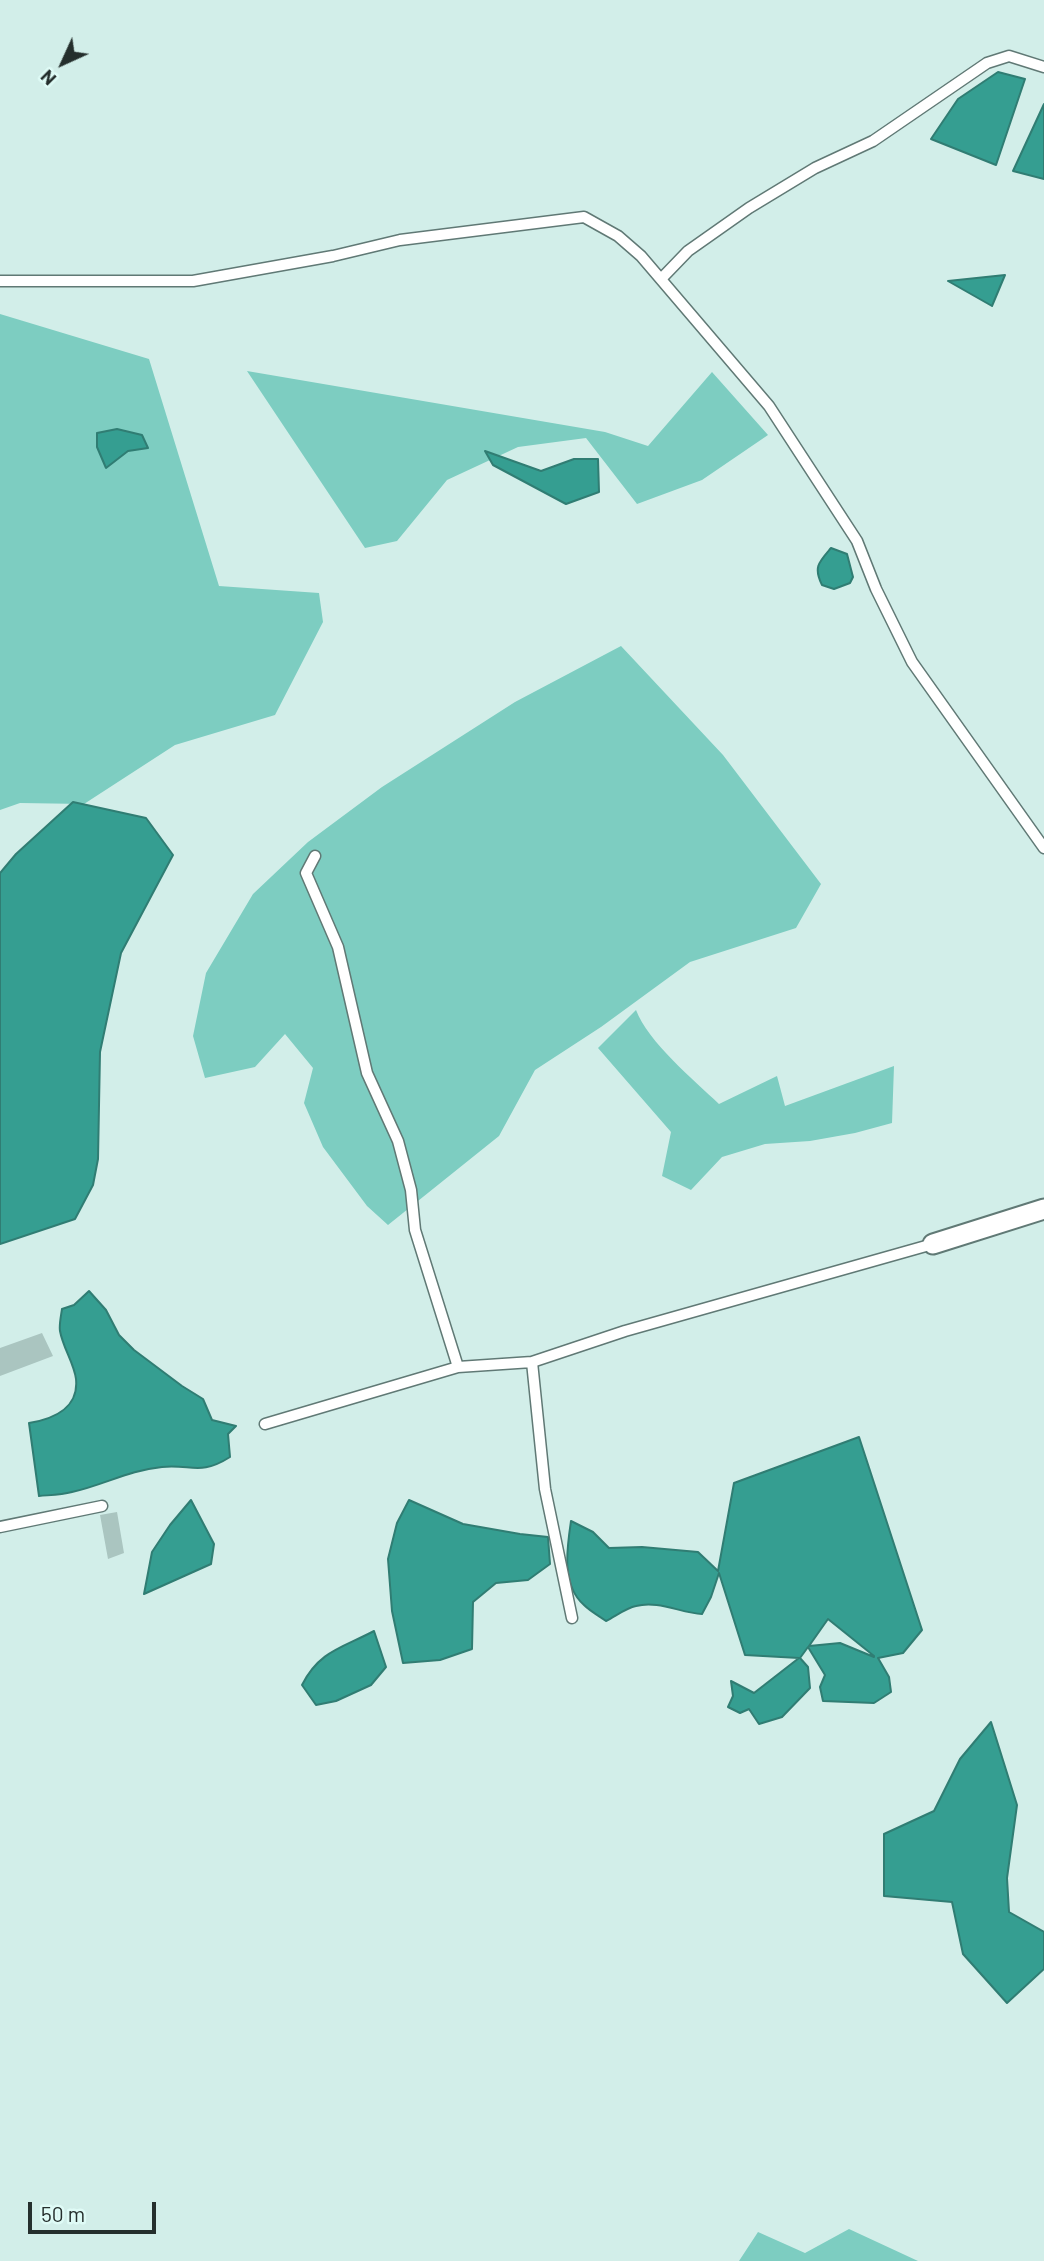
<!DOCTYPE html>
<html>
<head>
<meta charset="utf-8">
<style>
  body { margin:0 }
  #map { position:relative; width:1044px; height:2261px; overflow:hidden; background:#d2eee9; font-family:Barlow,sans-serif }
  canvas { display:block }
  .north { position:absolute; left:28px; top:28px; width:70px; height:70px; -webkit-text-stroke:5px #dffbf6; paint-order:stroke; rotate:225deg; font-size:19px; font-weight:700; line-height:28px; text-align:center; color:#252f2d }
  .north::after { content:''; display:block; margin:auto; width:24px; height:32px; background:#252f2d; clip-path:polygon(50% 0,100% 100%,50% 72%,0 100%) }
  .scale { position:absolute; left:28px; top:2202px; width:128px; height:32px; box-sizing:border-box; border:4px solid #252f2d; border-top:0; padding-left:9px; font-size:21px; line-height:24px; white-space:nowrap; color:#252f2d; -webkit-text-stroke:5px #dffbf6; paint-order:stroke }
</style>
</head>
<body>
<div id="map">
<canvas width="1044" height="2261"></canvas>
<div class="north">N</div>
<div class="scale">50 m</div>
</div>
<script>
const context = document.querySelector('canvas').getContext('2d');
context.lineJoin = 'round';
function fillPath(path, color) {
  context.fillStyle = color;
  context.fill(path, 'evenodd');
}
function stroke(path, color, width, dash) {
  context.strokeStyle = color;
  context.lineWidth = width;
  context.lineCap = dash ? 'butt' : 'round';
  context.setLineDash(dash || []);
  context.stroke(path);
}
const green = new Path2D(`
  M0 314 149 359 219 586 319 593 323 622 275 715 175 745 84 804 20 803 0 810Z
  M247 371 605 432 648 446 712 372 768 435 702 480 637 504 586 438 518 447 447 480 397 541 365 548Z
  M621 646 723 755 821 884 796 928 690 962 601 1027 535 1070 499 1136 388 1225 367 1206 323 1147 304 1103 313 1068 285 1034 255 1067 205 1078 193 1036 206 973 253 894 308 842 382 787 515 702Z
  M636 1010C648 1042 694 1080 719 1104L777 1076 785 1106 894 1066 892 1123 855 1133 810 1141 765 1144 722 1157 691 1190 662 1176 671 1132 598 1048Z
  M849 2229 918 2261H739L758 2232 805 2253Z`);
const water = new Path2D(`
  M998 72 1025 79 996 165 931 139 958 99Z
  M1044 104V179L1013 171Z
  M1005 275 992 306 948 281Z
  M117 429 142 435 148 448 128 451 106 468 97 447V433Z
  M485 451 541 471 574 459H598L599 492 566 504 493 465Z
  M831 548 847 554 853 577 850 583 834 589 822 585C813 567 819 562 831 548Z
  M73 802 146 818 173 855 121 953 100 1052 98 1159 93 1185 75 1219 0 1244V873L16 854Z
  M89 1291 106 1310 119 1335 134 1350 182 1386 203 1399 212 1420 236 1426 228 1434 230 1457C200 1476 192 1464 162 1467 129 1470 104 1485 72 1492 61 1495 50 1495 39 1496L29 1423C53 1419 79 1408 76 1379 74 1363 63 1348 60 1331 59 1325 61 1316 62 1309L74 1305Z
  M859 1437 922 1630 903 1653 878 1658 889 1677 891 1692 874 1703 823 1701 820 1687 825 1675 808 1647 800 1658 808 1667 810 1688 782 1717 759 1724 749 1709 740 1713 728 1707 733 1696 731 1681 754 1693 799 1658 745 1655 719 1573 711 1597 702 1614C681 1613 658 1600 636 1606 626 1608 616 1616 606 1621 599 1616 590 1611 584 1605 561 1585 567 1548 571 1521L593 1532 609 1548 642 1547 698 1552 718 1571 734 1483ZM828 1619 874 1656V1657L840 1643 809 1646Z
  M191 1500 214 1544 211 1564 144 1594 152 1552 170 1525Z
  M409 1500 463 1524 520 1534 548 1537 550 1564 528 1580 496 1583 473 1602 472 1649 440 1660 403 1663 392 1611 388 1559 397 1523Z
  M374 1631 386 1667 371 1685 336 1701 316 1705 302 1685C319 1651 342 1648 374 1631Z
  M991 1722 1017 1805 1007 1878 1009 1912 1044 1932V1969L1007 2003 963 1954 952 1902 884 1896V1834L934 1811 960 1759Z`);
const building = new Path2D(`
  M42 1333 53 1356 0 1376V1348Z
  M117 1512 124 1553 108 1559 100 1515Z`);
const service = new Path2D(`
  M661 279 688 251 749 208 815 168 873 141 987 63 1009 56 1044 67
  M0 281H193L333 256 400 240 584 217 618 236 641 256 769 406 857 541 876 589 912 662 1044 848
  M315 856 306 873 338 947 367 1073 398 1141 411 1190 415 1230 458 1367
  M532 1362 545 1489 572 1618
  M265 1424 458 1367 532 1362 625 1331 933 1244
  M0 1527 102 1506`);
const minor = new Path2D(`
  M933 1244 1044 1209`);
fillPath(green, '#7dcdc1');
fillPath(water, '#359e91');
stroke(water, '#307d73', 2);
fillPath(building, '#aac5c0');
stroke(service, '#607975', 13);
stroke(minor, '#607975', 23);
stroke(service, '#fff', 10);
stroke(minor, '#fff', 19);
</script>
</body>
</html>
